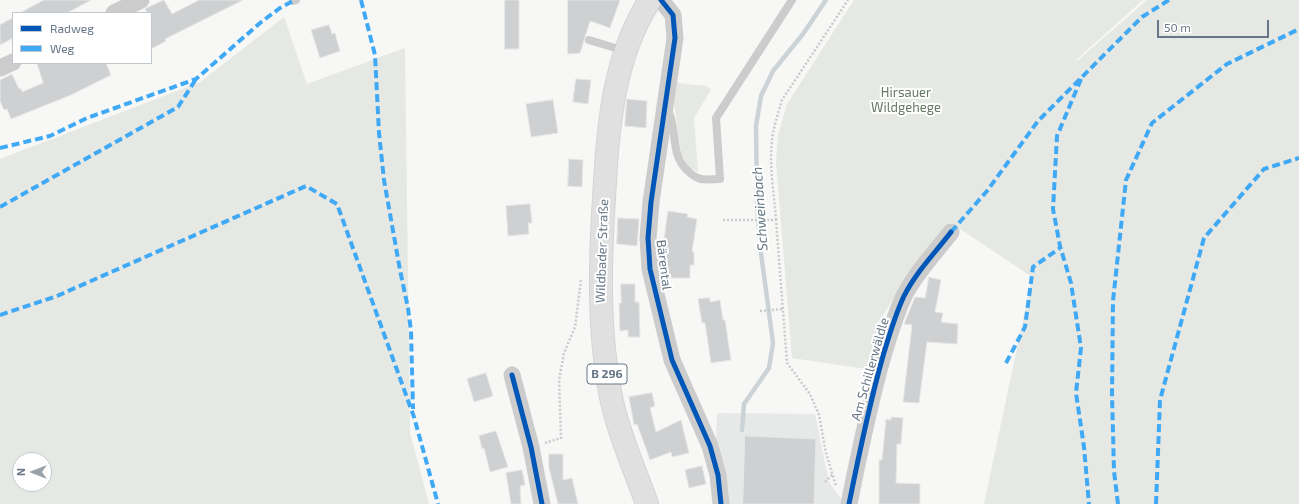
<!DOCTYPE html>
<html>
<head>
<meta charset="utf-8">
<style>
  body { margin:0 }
  #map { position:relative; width:1299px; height:504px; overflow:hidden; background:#f7f7f6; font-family:"Exo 2",sans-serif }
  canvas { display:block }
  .legend { position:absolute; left:12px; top:12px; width:140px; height:52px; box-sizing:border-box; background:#fff; border:1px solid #c2c8cf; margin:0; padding:5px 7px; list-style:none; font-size:12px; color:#677686 }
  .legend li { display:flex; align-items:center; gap:8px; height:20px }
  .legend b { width:20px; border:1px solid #c2c8cf }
  .north { position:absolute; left:12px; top:452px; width:40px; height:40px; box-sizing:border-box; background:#fff; border:1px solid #c2c8cf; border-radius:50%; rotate:270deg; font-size:11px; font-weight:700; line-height:16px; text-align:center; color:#677686 }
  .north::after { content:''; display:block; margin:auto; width:14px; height:18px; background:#99a3ad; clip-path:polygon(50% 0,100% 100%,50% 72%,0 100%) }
  .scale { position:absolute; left:1157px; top:20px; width:112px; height:18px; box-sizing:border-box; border:2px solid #677686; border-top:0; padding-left:5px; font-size:12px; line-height:14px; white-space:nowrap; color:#677686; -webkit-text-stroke:3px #fff; paint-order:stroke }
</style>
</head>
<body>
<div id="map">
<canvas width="1299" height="504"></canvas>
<ul class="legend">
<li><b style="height:5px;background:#0057b8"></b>Radweg</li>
<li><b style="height:5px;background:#3fa9f5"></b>Weg</li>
</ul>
<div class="north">N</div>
<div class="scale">50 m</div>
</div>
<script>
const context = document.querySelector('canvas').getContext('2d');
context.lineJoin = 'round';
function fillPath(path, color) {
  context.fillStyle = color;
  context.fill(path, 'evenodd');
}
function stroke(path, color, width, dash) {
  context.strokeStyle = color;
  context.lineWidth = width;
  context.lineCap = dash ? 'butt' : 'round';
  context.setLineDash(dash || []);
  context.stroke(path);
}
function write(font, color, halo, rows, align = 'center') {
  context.font = font + ' "Exo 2",sans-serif';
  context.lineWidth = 4;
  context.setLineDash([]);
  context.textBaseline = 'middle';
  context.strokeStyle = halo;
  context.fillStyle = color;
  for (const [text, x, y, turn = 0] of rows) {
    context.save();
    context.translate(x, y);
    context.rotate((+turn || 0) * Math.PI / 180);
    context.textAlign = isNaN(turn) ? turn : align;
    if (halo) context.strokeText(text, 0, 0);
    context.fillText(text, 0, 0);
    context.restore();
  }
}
const built = new Path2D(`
  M717 413 815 414 829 482 845 504H728L716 438Z`);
const green = new Path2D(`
  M854 0H1143L1076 60 1077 61 1147 0H1299V504H984L1032 277 950 222 912 269 883 315 866 369 792 358 776 162 778 135 787 104Z
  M284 17 307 84 405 48 410 433 429 504H0V159L200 82ZM20 460H44V484H20Z
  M677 83 707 86 711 90 694 118 698 172 689 167 681 154 674 102Z`);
const stream = new Path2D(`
  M742 430 744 404 769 368 773 343 761 253 757 204 756 126 761 96 773 71 803 34 826 0`);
const building = new Path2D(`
  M44 0H91L67 13H20Z
  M164 0 172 14 199 0H243L165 39 166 41 151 49V13H147L145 9Z
  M505 0H519V49H505Z
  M568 0H620L610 28 590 21 580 53 568 54Z
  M13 18V38L0 45V25Z
  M329 25 332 34 335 33 340 51 320 58 311 30Z
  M37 63H106L111 75 71 95 11 119 7 109 4 110 0 101V80L12 74 19 89 21 88 22 92 43 83Z
  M576 79 591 80 588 104 573 102Z
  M627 99 647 101 646 128 625 126Z
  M553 100 558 133 531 137 526 104Z
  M569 159 583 160 582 187 568 186Z
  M530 204 532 223H528L529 234 508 236 506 206Z
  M668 211 688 214 687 217 697 219 692 252H694V265H690V278H665L666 242H664Z
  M618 218 639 219 637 246 617 244Z
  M929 277 941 280 935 312 943 313 941 322 958 324 957 344 927 342 919 403 903 402 912 325 904 324 915 297 925 298Z
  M621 284H635V302H639L640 337H628V330L620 331 619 303H621Z
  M710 298V302L720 300 723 320H725L731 360 711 363 705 323H702L698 299Z
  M486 373 493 396 474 402 467 379Z
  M652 393 655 406 650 408 656 432 681 420 689 453 672 457 671 452 650 460 637 424 634 425 629 397Z
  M891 417 903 418 901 444H897L896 483 920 484V504H879V460H882L886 419 891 420Z
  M496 431 508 467 490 472 484 448 482 449 479 436Z
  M745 436 816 439 814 504H743Z
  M549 454H563V480L572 478 578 504H558L549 468Z
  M702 466 706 484 689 488 685 470Z
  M522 470 525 485 520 486 521 504H511L506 473Z`);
const path = new Path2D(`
  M723 220H776L787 363 810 394 819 415 826 453 836 486
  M776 220C774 192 768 161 773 133 775 122 779 111 782 100L848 0
  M760 311 783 309
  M545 443 561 438 559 380 564 353 575 327 581 280
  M825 482 832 475`);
const service = new Path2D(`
  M293 1 296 0
  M589 40 625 51
  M666 112 670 115C677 135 671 156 688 171 691 174 697 178 701 179 707 180 714 179 720 179L716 118 792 0`);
const minor = new Path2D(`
  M661 0 673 15 675 38 651 202 648 238 650 269 672 360 710 446 718 475 721 504
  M114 13 141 0
  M0 68 13 62
  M512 375 531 447 542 504
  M849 504C859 454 869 405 883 356 889 336 895 315 904 296 916 272 935 253 951 232`);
const primary = new Path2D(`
  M647 504C634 467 617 430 610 392 598 328 600 263 604 198 608 130 612 59 650 0`);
const quiet = new Path2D(`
  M361 0 375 55 379 133 384 180 400 270 408 308 411 331 413 409
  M1081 79 1057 136 1053 209 1060 246 1071 283 1081 348 1076 393 1084 447 1089 504
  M0 148 50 136 87 118 196 79 260 23 280 8 293 1
  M0 207 178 107 196 79
  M951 232 987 191 1038 121 1142 17 1169 0
  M0 315 57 296 306 186 337 204 414 417 438 504
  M1006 363 1025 327 1033 267 1060 248
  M1118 504 1114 471 1112 394 1113 301 1126 180 1152 123 1227 64 1299 29
  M1156 504 1160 400 1204 238 1264 169 1299 158`);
const cycleway = new Path2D(`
  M661 0 673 15 675 38 651 202 648 238 650 269 672 360 710 446 718 475 721 504
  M512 375 531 447 542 504
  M849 504C859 454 869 405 883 356 889 336 895 315 904 296 916 272 935 253 951 232`);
const shields = [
  [607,374,40]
];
const shieldNames = [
  ["B 296",607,374]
];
const parkNames = [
  ["Hirsauer",906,93],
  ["Wildgehege",906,108]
];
const streetNames = [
  ["Wildbader Straße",602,251,-88],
  ["Bärental",664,265,83],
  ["Am Schillerwäldle",870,369,-74]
];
const waterNames = [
  ["Schweinbach",760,209,-94]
];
fillPath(built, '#e7e8e8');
fillPath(green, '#e5e8e3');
stroke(stream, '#ccd3d6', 4.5);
fillPath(building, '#cfd0d1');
stroke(building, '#e6e6e6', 1);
stroke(primary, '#d4d4d5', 24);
stroke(path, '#c9cacb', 2.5, [2, 2]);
stroke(service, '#cccccd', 8);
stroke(minor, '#cccccd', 17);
stroke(primary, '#e0e0e1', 22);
stroke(quiet, '#3fa9f5', 4, [8, 4]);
stroke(cycleway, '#0057b8', 5);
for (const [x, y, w] of shields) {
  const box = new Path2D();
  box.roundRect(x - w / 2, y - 10, w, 20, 3);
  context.fillStyle = '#fff';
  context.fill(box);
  stroke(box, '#677686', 1);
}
write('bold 12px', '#677686', null, shieldNames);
write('13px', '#657862', '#fff', parkNames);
write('13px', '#677686', '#fff', streetNames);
write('italic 14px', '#637781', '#fff', waterNames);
</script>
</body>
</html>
